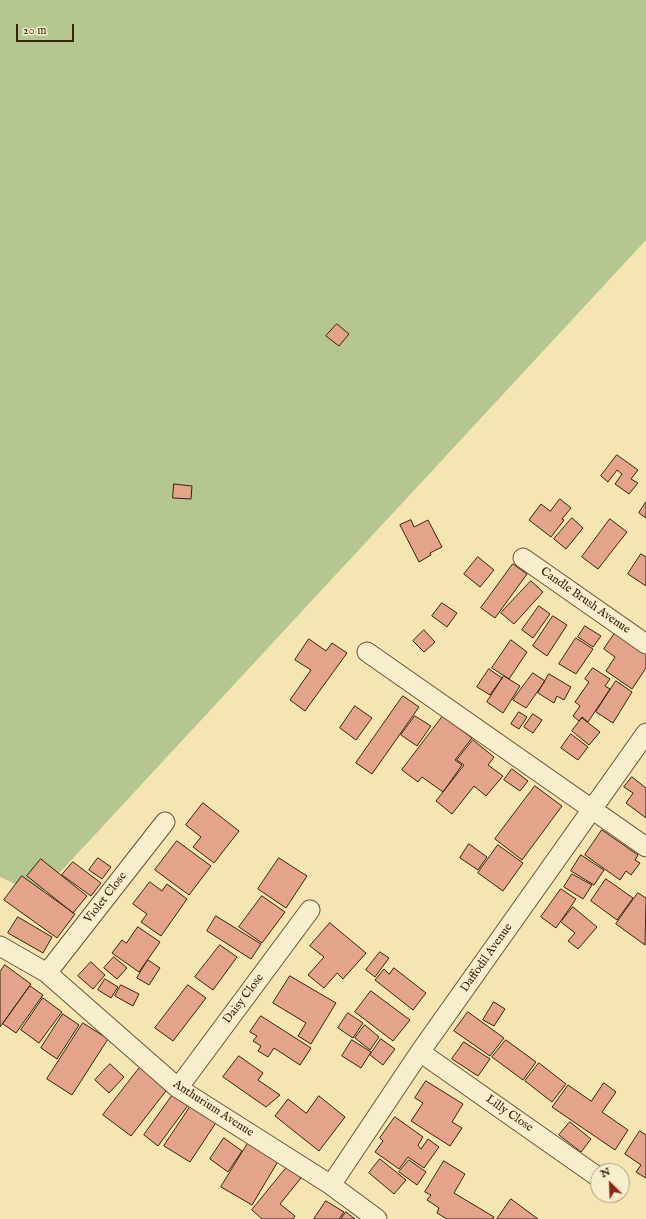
<!DOCTYPE html>
<html>
<head>
<meta charset="utf-8">
<style>
  body { margin:0 }
  #map { position:relative; width:646px; height:1219px; overflow:hidden; background:#f5e5b2; font-family:"IM FELL English",serif }
  canvas { display:block }
  .north { position:absolute; left:590px; top:1163px; width:40px; height:40px; box-sizing:border-box; background:#f8eecd; border:1px solid #aa9d80; border-radius:50%; rotate:336deg; font-size:11px; font-weight:700; line-height:16px; text-align:center; color:#35230c }
  .north::after { content:''; display:block; margin:auto; width:14px; height:18px; background:#8f2418; clip-path:polygon(50% 0,100% 100%,50% 72%,0 100%) }
  .scale { position:absolute; left:16px; top:24px; width:58px; height:18px; box-sizing:border-box; border:2px solid #35230c; border-top:0; padding-left:5px; font-size:12px; line-height:14px; white-space:nowrap; color:#35230c; -webkit-text-stroke:3px #f8eecd; paint-order:stroke }
</style>
</head>
<body>
<div id="map">
<canvas width="646" height="1219"></canvas>
<div class="north">N</div>
<div class="scale">20 m</div>
</div>
<script>
const context = document.querySelector('canvas').getContext('2d');
context.lineJoin = 'round';
function fillPath(path, color) {
  context.fillStyle = color;
  context.fill(path, 'evenodd');
}
function stroke(path, color, width, dash) {
  context.strokeStyle = color;
  context.lineWidth = width;
  context.lineCap = dash ? 'butt' : 'round';
  context.setLineDash(dash || []);
  context.stroke(path);
}
function write(font, color, halo, rows, align = 'center') {
  context.font = font + ' "IM FELL English",serif';
  context.lineWidth = 3;
  context.setLineDash([]);
  context.textBaseline = 'middle';
  context.strokeStyle = halo;
  context.fillStyle = color;
  for (const [text, x, y, turn = 0] of rows) {
    context.save();
    context.translate(x, y);
    context.rotate((+turn || 0) * Math.PI / 180);
    context.textAlign = isNaN(turn) ? turn : align;
    if (halo) context.strokeText(text, 0, 0);
    context.fillText(text, 0, 0);
    context.restore();
  }
}
const green = new Path2D(`
  M0 0H646V240L39 895 0 877Z`);
const building = new Path2D(`
  M337 324 349 334 339 346 326 336Z
  M617 455 638 470 631 479 638 483 629 494 615 484 622 474 617 470 608 482 601 476Z
  M174 484 192 486 191 499 173 498Z
  M560 499 571 508 562 519 564 520 551 537 529 520 541 504 550 511Z
  M646 502V518L639 513Z
  M572 518 583 528 566 549 554 539Z
  M610 519 627 532 598 569 582 557Z
  M411 520 414 527 428 520 442 547 430 553 431 555 419 562 400 525Z
  M641 554 646 557V586L628 574Z
  M478 557 494 570 480 587 464 574Z
  M513 564 527 574 495 618 481 608Z
  M531 581 543 592 514 624 501 613Z
  M442 603 457 613 447 627 432 616Z
  M539 606 550 614 533 638 522 630Z
  M553 616 567 625 547 656 533 646Z
  M585 626 601 636 593 647 578 637Z
  M424 630 435 642 424 652 413 641Z
  M615 633 646 654V668L632 689 606 671 615 657 604 649Z
  M576 638 593 649 576 674 559 664Z
  M309 639 326 651 332 643 347 653 305 711 290 700 311 670 295 660Z
  M511 640 527 652 509 679 492 668Z
  M593 668 610 679 605 686 610 689 588 722 582 717 579 721 573 716 580 706 575 702 589 682 585 679Z
  M489 669 502 678 490 695 477 687Z
  M533 673 545 681 526 708 513 700Z
  M549 674 571 687 564 700 557 696 554 703 538 693Z
  M504 676 520 686 503 713 487 702Z
  M616 681 632 692 613 723 596 712Z
  M403 696 419 707 372 774 356 763Z
  M355 706 372 718 356 740 340 728Z
  M446 712 460 722 457 727 472 738 455 760 462 765 443 792 422 777 418 782 402 770Z
  M519 712 527 717 519 729 511 724Z
  M533 714 542 720 533 733 524 727Z
  M415 716 431 726 417 746 401 735Z
  M582 718 600 732 589 745 572 731Z
  M571 734 588 747 578 760 561 748Z
  M473 740 494 757 488 765 503 776 486 796 474 786 452 814 436 801 464 765 457 760Z
  M512 769 528 781 520 791 504 780Z
  M632 777 646 788V818L626 803 633 793 624 787Z
  M535 786 562 806 522 860 495 839Z
  M203 803 239 831 214 863 193 847 201 837 186 825Z
  M602 830 638 855 635 860 640 863 631 875 626 871 620 880 585 855Z
  M177 841 211 866 189 895 155 870Z
  M469 844 487 857 478 870 460 858Z
  M498 845 523 863 503 891 478 873Z
  M581 855 604 870 594 885 571 871Z
  M98 858 111 867 102 879 89 870Z
  M279 858 307 876 286 908 258 889Z
  M41 859 87 896 73 913 27 876Z
  M73 862 101 883 91 896 62 875Z
  M572 874 592 885 583 899 564 887Z
  M22 876 75 914 57 938 4 900Z
  M606 879 633 898 617 920 591 901Z
  M150 882 162 891 167 884 187 899 161 936 141 922 147 914 133 904Z
  M561 889 576 899 556 928 541 917Z
  M638 893 646 898 645 945 616 924Z
  M262 896 285 912 262 943 239 927Z
  M573 907 597 927 578 949 568 941 575 933 561 922Z
  M216 916 261 944 251 959 207 931Z
  M18 917 52 937 43 953 8 933Z
  M330 923 366 953 343 979 337 973 324 988 308 975 324 957 310 946Z
  M138 927 160 942 139 972 112 953 122 940 126 943Z
  M220 945 237 957 213 990 195 977Z
  M380 952 389 958 375 977 366 970Z
  M114 957 127 968 117 979 104 968Z
  M148 960 160 968 149 985 137 978Z
  M91 962 105 975 93 989 78 976Z
  M5 965 31 984 0 1027V972Z
  M394 968 426 993 413 1010 375 980 384 969 389 974Z
  M290 976 336 1003 311 1044 298 1036 306 1023 273 1003Z
  M105 979 118 987 111 998 98 990Z
  M121 985 139 994 133 1006 115 996Z
  M188 985 206 998 173 1041 155 1028Z
  M30 986 43 995 16 1033 3 1024Z
  M371 991 410 1020 393 1041 355 1012Z
  M43 998 62 1012 39 1043 21 1030Z
  M494 1002 505 1009 494 1026 483 1020Z
  M468 1012 504 1038 490 1056 454 1031Z
  M348 1013 363 1023 353 1038 338 1028Z
  M63 1014 79 1025 57 1059 41 1048Z
  M261 1016 311 1048 300 1065 274 1048 268 1057 258 1051 261 1046 253 1041 257 1036 250 1032Z
  M83 1023 108 1039 72 1095 47 1079Z
  M365 1025 379 1037 370 1050 355 1038Z
  M381 1039 395 1049 383 1065 370 1055Z
  M352 1040 371 1052 361 1068 342 1056Z
  M506 1040 536 1062 523 1080 492 1057Z
  M464 1042 490 1059 478 1076 452 1059Z
  M239 1056 263 1073 258 1080 280 1095 266 1107 223 1077Z
  M539 1063 566 1084 552 1102 525 1081Z
  M110 1064 124 1077 109 1093 95 1080Z
  M141 1066 169 1087 131 1136 103 1115Z
  M426 1081 463 1104 452 1122 462 1128 450 1146 411 1121 423 1103 415 1098Z
  M604 1083 616 1092 602 1112 628 1130 615 1150 552 1107 568 1085 591 1101Z
  M174 1093 189 1104 158 1146 144 1135Z
  M319 1096 345 1117 319 1151 275 1116 288 1099 306 1113Z
  M194 1101 219 1118 190 1162 164 1146Z
  M395 1117 423 1137 418 1145 421 1149 428 1139 439 1147 424 1168 408 1157 399 1169 375 1152 383 1141 380 1138Z
  M570 1122 591 1139 581 1152 559 1135Z
  M640 1131 646 1135V1178L636 1172 641 1165 625 1154Z
  M224 1138 242 1151 228 1172 210 1159Z
  M250 1140 280 1158 252 1205 221 1187Z
  M380 1159 406 1180 394 1194 369 1173Z
  M409 1160 426 1172 417 1185 399 1172Z
  M444 1161 465 1174 454 1193 494 1217 493 1219H447L437 1213 439 1208 427 1200 431 1195 425 1192Z
  M287 1167 301 1178 280 1204 295 1216 293 1219H262L252 1210Z
  M511 1199 538 1219H497Z
  M326 1201 344 1212 339 1219H314Z
  M346 1212 355 1219H341Z`);
const street = new Path2D(`
  M523 558 646 644
  M367 652 646 847
  M0 946 47 973 178 1088 331 1185 377 1219
  M47 973 165 822
  M420 1052 598 1177
  M178 1088 310 910
  M331 1185 420 1052 646 733`);
const streetNames = [
  ["Candle Brush Avenue",585,601,35],
  ["Violet Close",106,898,-52],
  ["Daffodil Avenue",487,958,-55],
  ["Daisy Close",244,999,-53],
  ["Anthurium Avenue",213,1109,33],
  ["Lilly Close",509,1114,35]
];
fillPath(green, '#b6c690');
fillPath(building, '#e4a48c');
stroke(building, '#35230c', 1);
stroke(street, '#655436', 21);
stroke(street, '#f8eecd', 19);
write('12px', '#35230c', '#f8eecd', streetNames);
</script>
</body>
</html>
